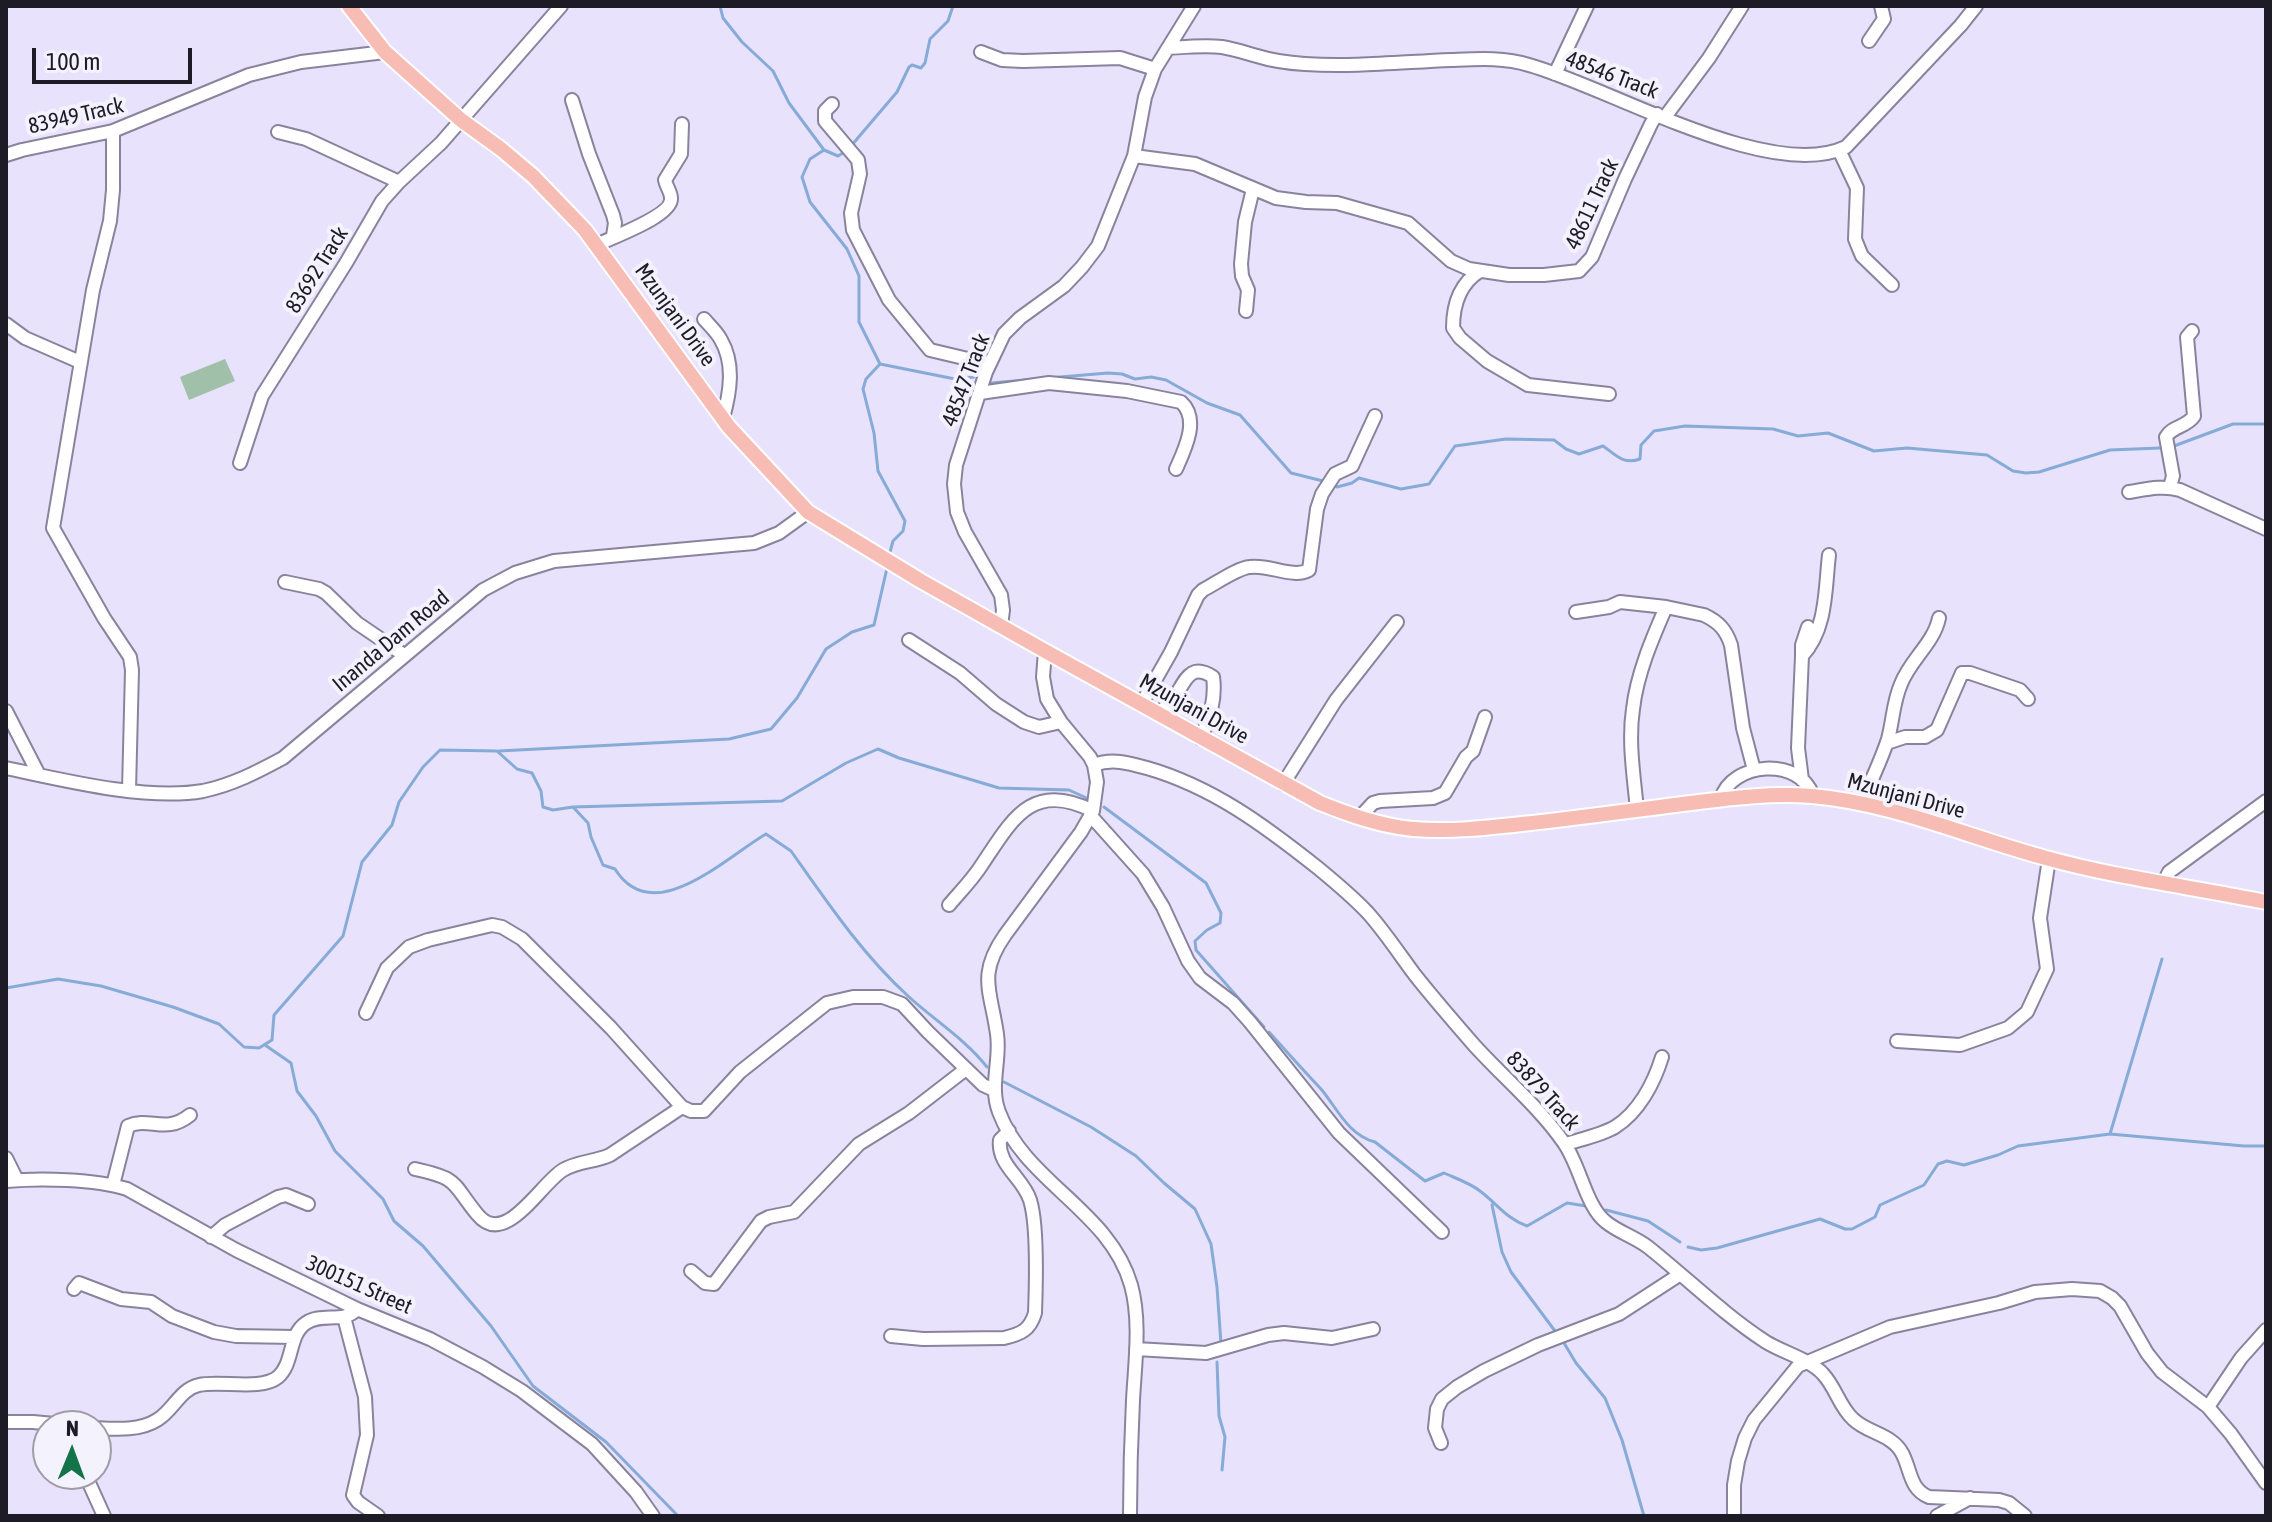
<!DOCTYPE html>
<html>
<head>
<meta charset="utf-8">
<style>
  body { margin:0 }
  #map { position:relative; width:2272px; height:1522px; overflow:hidden; background:#e8e2fd; font-family:"Asap Condensed",sans-serif }
  canvas { display:block }
  .frame { position:absolute; inset:0; border:8px solid #1d1b25; pointer-events:none }
  .north { position:absolute; left:32px; top:1410px; width:80px; height:80px; box-sizing:border-box; background:#f4f2fd; border:2px solid #9e9ca7; border-radius:50%; rotate:1deg; font-size:22px; font-weight:700; line-height:32px; text-align:center; color:#1d1b25 }
  .north::after { content:''; display:block; margin:auto; width:28px; height:36px; background:#147349; clip-path:polygon(50% 0,100% 100%,50% 72%,0 100%) }
  .scale { position:absolute; left:32px; top:48px; width:160px; height:36px; box-sizing:border-box; border:4px solid #1d1b25; border-top:0; padding-left:10px; font-size:24px; line-height:28px; white-space:nowrap; color:#1d1b25; -webkit-text-stroke:6px #f4f2fd; paint-order:stroke }
</style>
</head>
<body>
<div id="map">
<canvas width="2272" height="1522"></canvas>
<div class="frame"></div>
<div class="north">N</div>
<div class="scale">100 m</div>
</div>
<script>
const context = document.querySelector('canvas').getContext('2d');
context.lineJoin = 'round';
function fillPath(path, color) {
  context.fillStyle = color;
  context.fill(path, 'evenodd');
}
function stroke(path, color, width, dash) {
  context.strokeStyle = color;
  context.lineWidth = width;
  context.lineCap = dash ? 'butt' : 'round';
  context.setLineDash(dash || []);
  context.stroke(path);
}
function write(font, color, halo, rows, align = 'center') {
  context.font = font + ' "Asap Condensed",sans-serif';
  context.lineWidth = 8;
  context.setLineDash([]);
  context.textBaseline = 'middle';
  context.strokeStyle = halo;
  context.fillStyle = color;
  for (const [text, x, y, turn = 0] of rows) {
    context.save();
    context.translate(x, y);
    context.rotate((+turn || 0) * Math.PI / 180);
    context.textAlign = isNaN(turn) ? turn : align;
    if (halo) context.strokeText(text, 0, 0);
    context.fillText(text, 0, 0);
    context.restore();
  }
}
const green = new Path2D(`
  M225 359 235 381 189 400 180 377Z`);
const stream = new Path2D(`
  M720 6 723 18 742 42 773 71 789 103 824 150 838 156 846 151
  M851 146 897 92 909 67 912 65 921 68 925 63 930 39 948 21 953 6
  M824 150 810 159 802 177 810 202 847 249 859 276V322L880 364 866 379 863 389 874 433 878 471 905 521 903 531 893 541 889 556
  M880 364 955 379 974 377
  M1048 378 1108 373 1122 374 1135 379 1151 377 1166 380 1207 403 1240 415 1291 473 1323 481
  M991 383 1037 379
  M2174 446 2233 424H2266
  M1334 484 1337 487 1352 483 1359 478 1401 489 1429 484 1455 446 1506 439 1554 440 1566 449 1579 454 1603 446C1616 455 1623 465 1640 459L1641 445 1654 431 1685 426 1773 429 1798 436 1828 433 1874 451 1907 448 1987 455 2013 471 2026 473 2039 472 2110 450 2160 448
  M499 751 729 739 771 729 797 698 826 649 852 632 874 625 887 568
  M573 807 782 801 846 763 878 749 899 758 999 788 1069 790 1091 800
  M1104 807 1206 883 1221 913 1220 923 1207 930 1195 941 1196 950 1264 1027
  M6 988 58 979 101 986 173 1007 219 1024 244 1047 259 1048 272 1040 274 1015 343 936 362 862 392 825 399 802 423 767 440 750 497 751 517 769 532 773 541 791 543 807 553 810 573 807 588 823 591 837 603 865 615 869C653 930 726 857 766 834L791 851C827 902 862 954 908 996 934 1020 965 1039 987 1067
  M1269 1032C1286 1051 1303 1070 1321 1089 1337 1108 1348 1135 1375 1142L1425 1181 1444 1173C1455 1178 1470 1183 1480 1191 1496 1203 1507 1219 1527 1226L1567 1203 1586 1206
  M265 1045 291 1063 297 1091 316 1116 335 1151 383 1199 394 1221 423 1246 491 1326 533 1386 606 1442 678 1516
  M1004 1082 1091 1127 1136 1156 1164 1183 1195 1209 1211 1244 1217 1287 1221 1344
  M2110 1134 2162 959
  M1492 1205 1502 1252 1511 1272 1555 1331
  M1606 1210 1648 1221 1680 1242
  M1688 1247 1701 1250 1717 1248 1820 1219 1845 1229H1852L1875 1217 1880 1205 1924 1185 1938 1164 1947 1161 1964 1165 1998 1155 2018 1146 2110 1134 2244 1146H2266
  M1564 1343 1576 1363 1605 1398 1622 1440 1644 1516
  M1217 1362 1219 1416 1225 1437 1222 1470`);
const minor = new Path2D(`
  M1869 41 1884 19 1881 6
  M1168 48C1185 47 1204 45 1222 47 1234 49 1246 53 1257 56 1273 61 1289 63 1305 64 1353 67 1402 62 1451 60 1477 59 1503 57 1529 65 1608 87 1770 183 1846 147L1961 25 1976 6
  M981 52 1002 60 1023 61 1120 58 1155 69
  M1555 74 1587 6
  M572 100 589 154 613 215 615 223 613 236
  M832 104 825 111V121L858 160 860 174 851 213 853 230 889 300 930 350 989 364
  M1665 117 1709 58 1742 6
  M113 131V190L110 221 93 290 53 528 104 618 130 657 132 670 129 790
  M278 132 306 139 399 182
  M1839 150 1857 188 1855 239 1859 249 1862 256 1892 285
  M6 155 22 150 113 131 249 75 301 62 385 52
  M1134 156 1195 164 1276 198 1306 202 1337 203 1408 223 1451 261 1469 269 1509 275H1544L1579 271 1592 257 1625 179 1651 124 1657 114
  M597 245C612 237 673 216 671 198 671 192 666 186 665 180L681 154 682 124
  M1480 271C1459 284 1453 305 1453 328L1460 338 1487 361 1528 385 1609 394
  M1246 311 1248 290 1242 276 1241 264 1245 222 1253 189
  M704 319C710 326 717 332 721 340 735 364 730 393 723 418
  M6 324 25 338 80 362
  M980 393 1049 383 1127 391 1181 402C1200 419 1185 449 1176 469
  M240 463 262 396 346 263 382 201 399 182 441 143 561 6
  M2170 487 2173 476 2166 437C2172 426 2187 427 2194 416L2187 337 2192 331
  M2129 492C2147 489 2163 485 2180 490L2266 529
  M285 582 319 589 326 593 357 623 404 655
  M1576 612 1609 607 1620 602 1666 607 1704 615C1719 622 1726 630 1731 645L1743 728 1754 770
  M1001 626 1003 610 1001 595 965 532 957 512 954 484 956 465 986 372 1004 334 1020 318 1064 286 1082 267 1098 246 1134 156 1145 97 1155 69 1194 6
  M909 640 960 673 996 704 1024 722 1039 727 1061 722
  M1045 651 1043 677 1047 699 1061 722 1090 757 1094 765 1097 782 1093 811 1081 832 1005 935C977 975 991 991 997 1034 1001 1060 989 1086 999 1112 1025 1182 1110 1211 1131 1285 1141 1321 1135 1363 1133 1400 1131 1439 1130 1477 1130 1516
  M1802 656V645L1808 627
  M1141 705 1171 652 1198 595 1203 590C1215 584 1237 568 1250 567 1269 564 1293 579 1309 570L1317 509 1322 494 1335 474 1352 466 1375 416
  M6 711 39 775
  M1158 714C1163 709 1168 705 1173 699 1185 684 1188 661 1213 677 1216 697 1210 721 1200 738
  M1887 743 1905 737H1925L1937 730 1962 673H1970L2020 690 2028 699
  M1094 765C1112 758 1129 763 1147 768 1213 787 1265 826 1318 868 1335 882 1353 897 1368 913 1385 932 1400 955 1415 975 1434 999 1454 1022 1474 1045 1502 1076 1541 1109 1564 1143 1580 1165 1586 1207 1606 1222 1618 1232 1635 1237 1648 1247 1687 1278 1723 1314 1766 1342 1782 1352 1811 1360 1823 1374 1836 1388 1839 1406 1853 1419 1867 1433 1892 1434 1902 1453 1911 1469 1909 1489 1929 1497L1999 1500 2009 1503 2025 1516
  M6 768C62 780 147 801 203 791 232 785 257 772 283 758L483 590 515 573 554 561 754 543 779 533 808 512
  M1802 780 1798 748 1802 656C1827 630 1825 589 1829 555
  M1283 784 1336 700 1397 622
  M1721 799C1731 762 1800 756 1813 796
  M1861 804C1870 783 1881 761 1888 739 1893 721 1893 702 1901 684 1910 660 1934 643 1939 618
  M1637 810C1634 777 1628 742 1633 709 1637 674 1652 639 1666 607
  M1091 816 1143 874 1163 907 1188 961 1200 978 1233 1003 1250 1022 1339 1133 1442 1232
  M1359 818 1373 803 1380 801 1433 798 1445 793 1466 757 1473 751 1485 717
  M2164 882 2169 872 2266 801
  M949 905C960 892 972 880 981 866 1012 820 1031 780 1093 811
  M366 1013 387 968 409 947 428 940 492 925 502 927 522 939 611 1028 682 1107 691 1111H704L740 1072 827 1003 853 997H883L902 1004 928 1032 983 1085 994 1090
  M1897 1041 1960 1045 2008 1028 2027 1012 2047 969 2040 918 2049 859
  M1566 1144C1582 1139 1601 1135 1615 1127 1639 1112 1654 1083 1662 1057
  M6 1158 17 1180
  M415 1169C460 1179 451 1182 477 1214 505 1249 540 1184 563 1170 578 1161 595 1162 610 1155L682 1107
  M6 1181C41 1178 94 1179 127 1189L236 1250 357 1309 430 1339 483 1367 522 1391 592 1444 636 1492 653 1516
  M113 1185 128 1126C150 1116 165 1135 190 1115
  M211 1237 225 1225 278 1197 286 1195 308 1204
  M691 1271 705 1283 714 1284 761 1221 769 1217 794 1212 859 1144 909 1113 966 1069
  M74 1289 79 1283 121 1299 151 1302 172 1316 214 1332 236 1336 295 1337
  M344 1317 365 1397 367 1435 353 1495 358 1502 378 1516
  M891 1336 923 1339 1004 1338C1021 1334 1030 1330 1035 1313 1036 1286 1038 1225 1030 1200 1023 1178 997 1165 1000 1140L1009 1131
  M1136 1349 1206 1353 1268 1335 1284 1333 1332 1338 1373 1329
  M2208 1407 2241 1358 2266 1330
  M6 1422H33L76 1426
  M96 1428C115 1429 140 1431 157 1420 173 1411 180 1389 199 1385 220 1380 261 1391 278 1377 294 1363 288 1335 306 1323 322 1312 344 1324 357 1309
  M1441 1443 1435 1428 1437 1409 1442 1399 1457 1387 1484 1371 1538 1345 1619 1314 1679 1275
  M85 1474 104 1516
  M1734 1516V1485L1738 1461 1745 1438 1754 1420 1798 1366 1890 1327 1999 1303 2035 1292 2072 1289 2100 1291 2112 1298 2120 1306 2147 1353 2162 1372 2208 1407 2231 1434 2266 1483
  M1937 1516 1970 1498`);
const major = new Path2D(`
  M349 6 385 52 461 120 501 149 533 176 585 230 729 427 808 512 921 581 1045 651 1320 803C1350 815 1381 826 1413 829 1450 832 1486 828 1522 824 1579 818 1635 810 1691 803 1731 798 1771 793 1812 796 1893 803 1968 837 2046 858 2118 878 2193 887 2266 902`);
const streetNames = [
  ["48546 Track",1612,75,21],
  ["83949 Track",76,116,-13],
  ["48611 Track",1592,204,-65],
  ["83692 Track",317,270,-58],
  ["Mzunjani Drive",675,315,54],
  ["48547 Track",966,380,-69],
  ["Inanda Dam Road",391,641,-40],
  ["Mzunjani Drive",1194,709,29],
  ["Mzunjani Drive",1906,796,15],
  ["83879 Track",1543,1091,48],
  ["300151 Street",359,1285,24]
];
fillPath(green, '#a0c0a9');
stroke(stream, '#86abd7', 3);
stroke(minor, '#89839c', 16);
stroke(major, '#fff', 18);
stroke(minor, '#fff', 12);
stroke(major, '#f7bcb3', 14);
write('22px', '#1d1b25', '#f4f2fd', streetNames);
</script>
</body>
</html>
